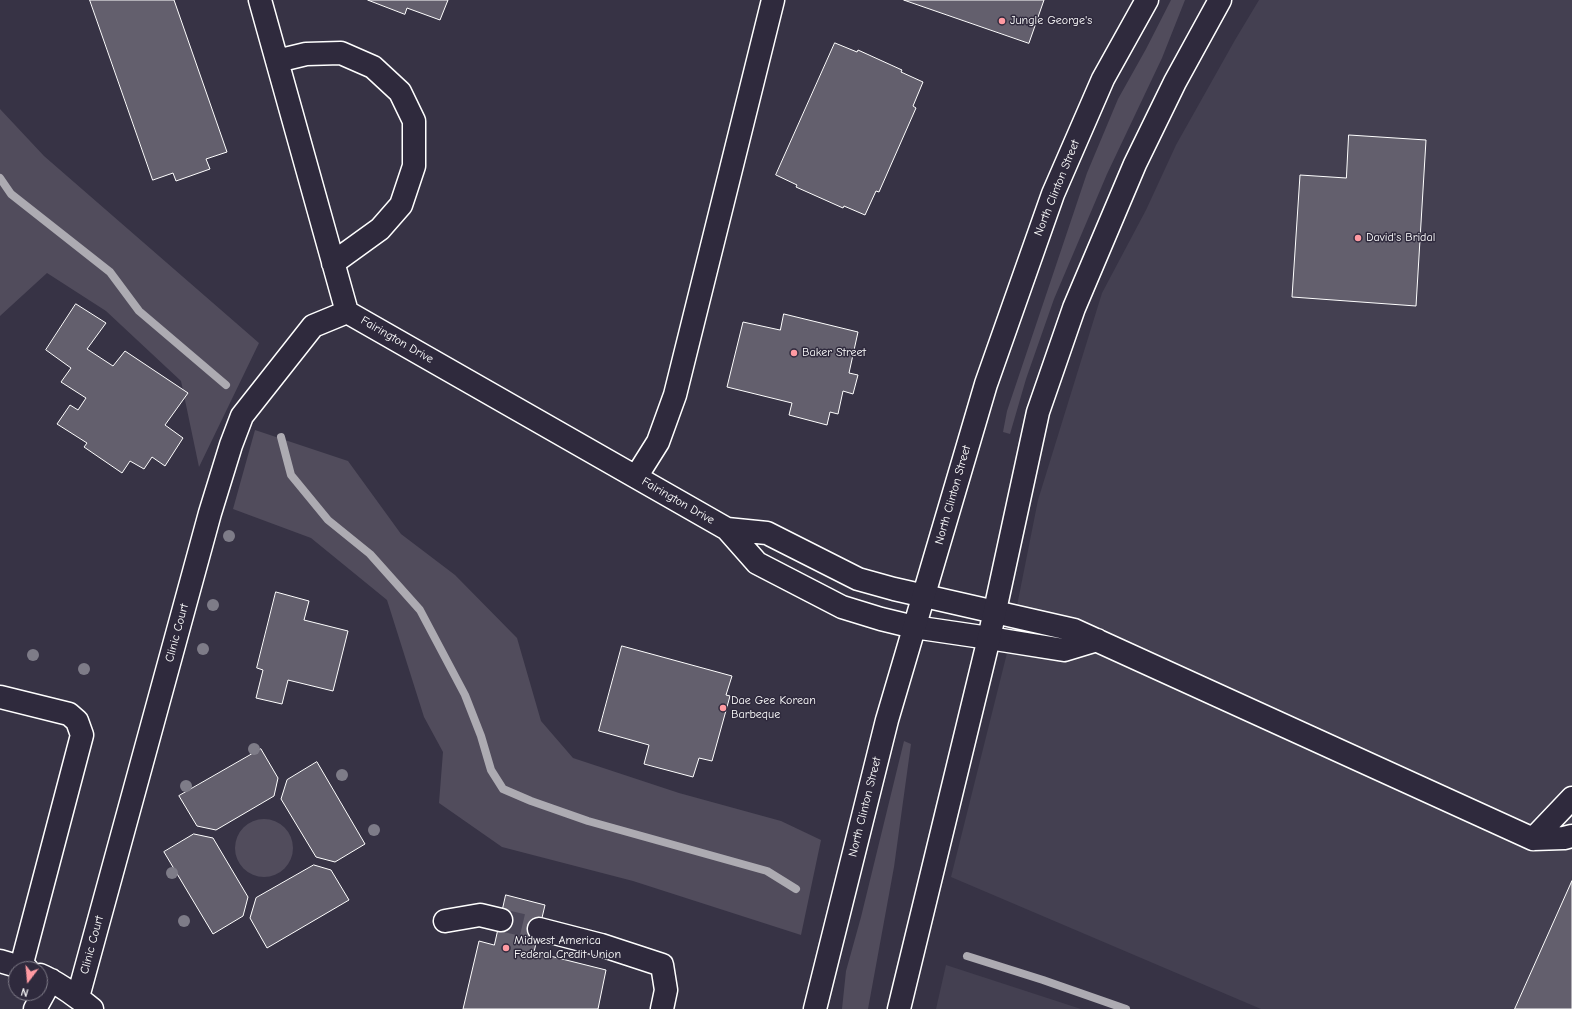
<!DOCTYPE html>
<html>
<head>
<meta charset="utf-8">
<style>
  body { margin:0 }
  #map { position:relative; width:1572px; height:1009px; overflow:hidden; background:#373345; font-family:"Comic Neue",sans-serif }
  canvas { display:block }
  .north { position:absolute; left:8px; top:961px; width:40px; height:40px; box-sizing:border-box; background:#2f2a3d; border:1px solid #827f8b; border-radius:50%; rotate:196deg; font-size:11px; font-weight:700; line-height:16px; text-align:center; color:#fff }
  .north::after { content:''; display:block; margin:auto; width:14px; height:18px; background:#ff9aa2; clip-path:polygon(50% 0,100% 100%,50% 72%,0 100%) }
</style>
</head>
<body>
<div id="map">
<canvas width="1572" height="1009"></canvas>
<div class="north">N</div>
</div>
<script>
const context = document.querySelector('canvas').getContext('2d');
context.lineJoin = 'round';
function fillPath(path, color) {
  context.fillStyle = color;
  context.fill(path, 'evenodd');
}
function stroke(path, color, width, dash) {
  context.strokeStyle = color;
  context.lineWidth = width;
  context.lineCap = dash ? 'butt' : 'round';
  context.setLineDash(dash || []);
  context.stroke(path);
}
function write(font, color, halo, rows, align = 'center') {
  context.font = font + ' "Comic Neue",sans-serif';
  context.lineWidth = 3;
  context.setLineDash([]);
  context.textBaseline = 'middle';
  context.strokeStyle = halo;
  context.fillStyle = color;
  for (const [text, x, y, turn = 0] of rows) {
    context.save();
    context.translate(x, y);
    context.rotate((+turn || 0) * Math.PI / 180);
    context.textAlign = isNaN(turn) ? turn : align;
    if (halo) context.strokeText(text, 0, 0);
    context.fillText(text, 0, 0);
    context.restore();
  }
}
const built = new Path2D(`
  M1259 0H1572V1009H1261L951 877 1010 641 1038 500 1102 293 1146 210 1176 145 1235 40Z
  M946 965 1081 1009H936Z`);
const green = new Path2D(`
  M1171 0H1185L1162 58 1107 174 1054 299 1026 379 1010 434 1003 432 1007 411 1087 173 1118 99 1146 49Z
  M0 109 44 156 259 343 199 467 181 381 106 311 47 273 0 316Z
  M255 430 348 461 401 534 455 575 517 638 541 721 573 758 679 793 781 821 821 840 801 935 633 881 502 847 439 803 443 752 424 717 387 600 311 538 233 509Z
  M904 741 911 744 894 867 868 1009H842L846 971 861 917Z
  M235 848a29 29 0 1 1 58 0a29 29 0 1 1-58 0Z`);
const stream = new Path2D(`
  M0 178 11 194 110 272 139 311 226 385
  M281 437 291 475 328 520 370 554 420 610 465 695 481 736 491 770 503 789 531 801 588 821 767 871 796 889
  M967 956 1043 980 1126 1009`);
const building = new Path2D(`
  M90 0H174L227 152 206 159 210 169 176 181 173 173 153 180Z
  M368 0H448L440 20 407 8 405 14Z
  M904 0H1044L1029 43Z
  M835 43 857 52 858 50 902 70 901 72 923 82 913 106 916 108 879 192 876 191 865 215 844 206 843 208 796 187 797 185 776 175Z
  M1349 135 1426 140 1416 306 1292 297 1300 175 1346 178Z
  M76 304 106 323 87 349 113 366 125 351 188 393 165 425 183 438 165 466 152 457 144 469 130 461 122 473 84 447 87 443 57 424 70 405 78 410 86 398 61 382 71 368 46 350Z
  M784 314 858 332 849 373 858 375 853 394 843 391 838 414 830 412 827 425 789 415 792 403 727 387 743 322 780 330Z
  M276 592 309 601 304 620 348 631 333 691 288 680 282 704 256 698 263 670 257 668Z
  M622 646 732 676 726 695 730 696 712 761 699 758 693 777 644 764 649 745 599 731Z
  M261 749 278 778 274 796 216 830 197 826 179 796Z
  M317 762 365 844 335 862 316 857 281 799 287 780Z
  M194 834 213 838 248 897 243 916 213 934 164 852Z
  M314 865 331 870 349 900 267 948 250 918 256 898Z
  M1572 881V1009H1515Z
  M506 895 545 905 534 952 606 970 598 1009H463L479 941 494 945Z`);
const minorTunnel = new Path2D(`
  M501 920 539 929`);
const minor = new Path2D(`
  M260 0 347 312 727 529 757 563 842 607 881 619 914 627 989 638 1064 650 1097 640
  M277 61 306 54 341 53 373 67 400 92 414 121V166L401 205 380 229 333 263
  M636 477 658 442 675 395 773 0
  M727 529 767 533 858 579 894 589 1074 630 1533 839 1572 798
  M0 697 69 714 77 721 82 735 21 967
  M1533 839 1564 838 1572 836
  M445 921 480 915 501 920
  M539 929 601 945 662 965 666 990 662 1009
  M0 961 27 969
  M40 975C59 983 76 996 92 1009
  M78 997 210 513 231 445 242 416 313 326 347 312
  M35 1009 51 980`);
const major = new Path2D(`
  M815 1009 887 720 986 384 1053 194 1103 79 1147 0
  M899 1009 989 638 1038 412 1074 308 1135 164 1175 82 1220 0`);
const trees = [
  [229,536],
  [213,605],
  [203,649],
  [33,655],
  [84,669],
  [254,749],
  [342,775],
  [186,786],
  [374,830],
  [172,873],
  [184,921]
];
const markers = [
  [1002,21,4,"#ff9aa2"],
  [1358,238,4,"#ff9aa2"],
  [794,353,4,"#ff9aa2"],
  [723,708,4,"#ff9aa2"],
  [506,948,4,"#ff9aa2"]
];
const poiNames = [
  ["Jungle George's",1010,21],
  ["David's Bridal",1366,238],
  ["Baker Street",802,353],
  ["Dae Gee Korean",731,701],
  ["Barbeque",731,715],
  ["Midwest America",514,941],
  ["Federal Credit Union",514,955]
];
const streetNames = [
  ["North Clinton Street",1057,188,-68],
  ["Fairington Drive",397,340,30],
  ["North Clinton Street",953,495,-74],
  ["Fairington Drive",678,501,30],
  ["Clinic Court",177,633,-75],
  ["North Clinton Street",865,807,-76],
  ["Clinic Court",92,945,-75]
];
fillPath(built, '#444051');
fillPath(green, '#514c5c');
stroke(stream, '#adabb2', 8);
fillPath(building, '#635f6d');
stroke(building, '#fff', 1);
stroke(minorTunnel, '#4b4758', 22, [22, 11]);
stroke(minor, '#fff', 25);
stroke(major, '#fff', 25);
stroke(minor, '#2f2a3d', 22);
stroke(major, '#2f2a3d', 22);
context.fillStyle = '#7e7c88';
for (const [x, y] of trees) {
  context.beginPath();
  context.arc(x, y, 6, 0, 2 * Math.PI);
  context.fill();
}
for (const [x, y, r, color] of markers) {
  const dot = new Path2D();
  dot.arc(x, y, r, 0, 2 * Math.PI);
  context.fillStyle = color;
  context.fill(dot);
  stroke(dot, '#2f2a3d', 1.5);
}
write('12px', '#fff', '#2f2a3d', poiNames, 'left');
write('12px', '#fff', '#2f2a3d', streetNames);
</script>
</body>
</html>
